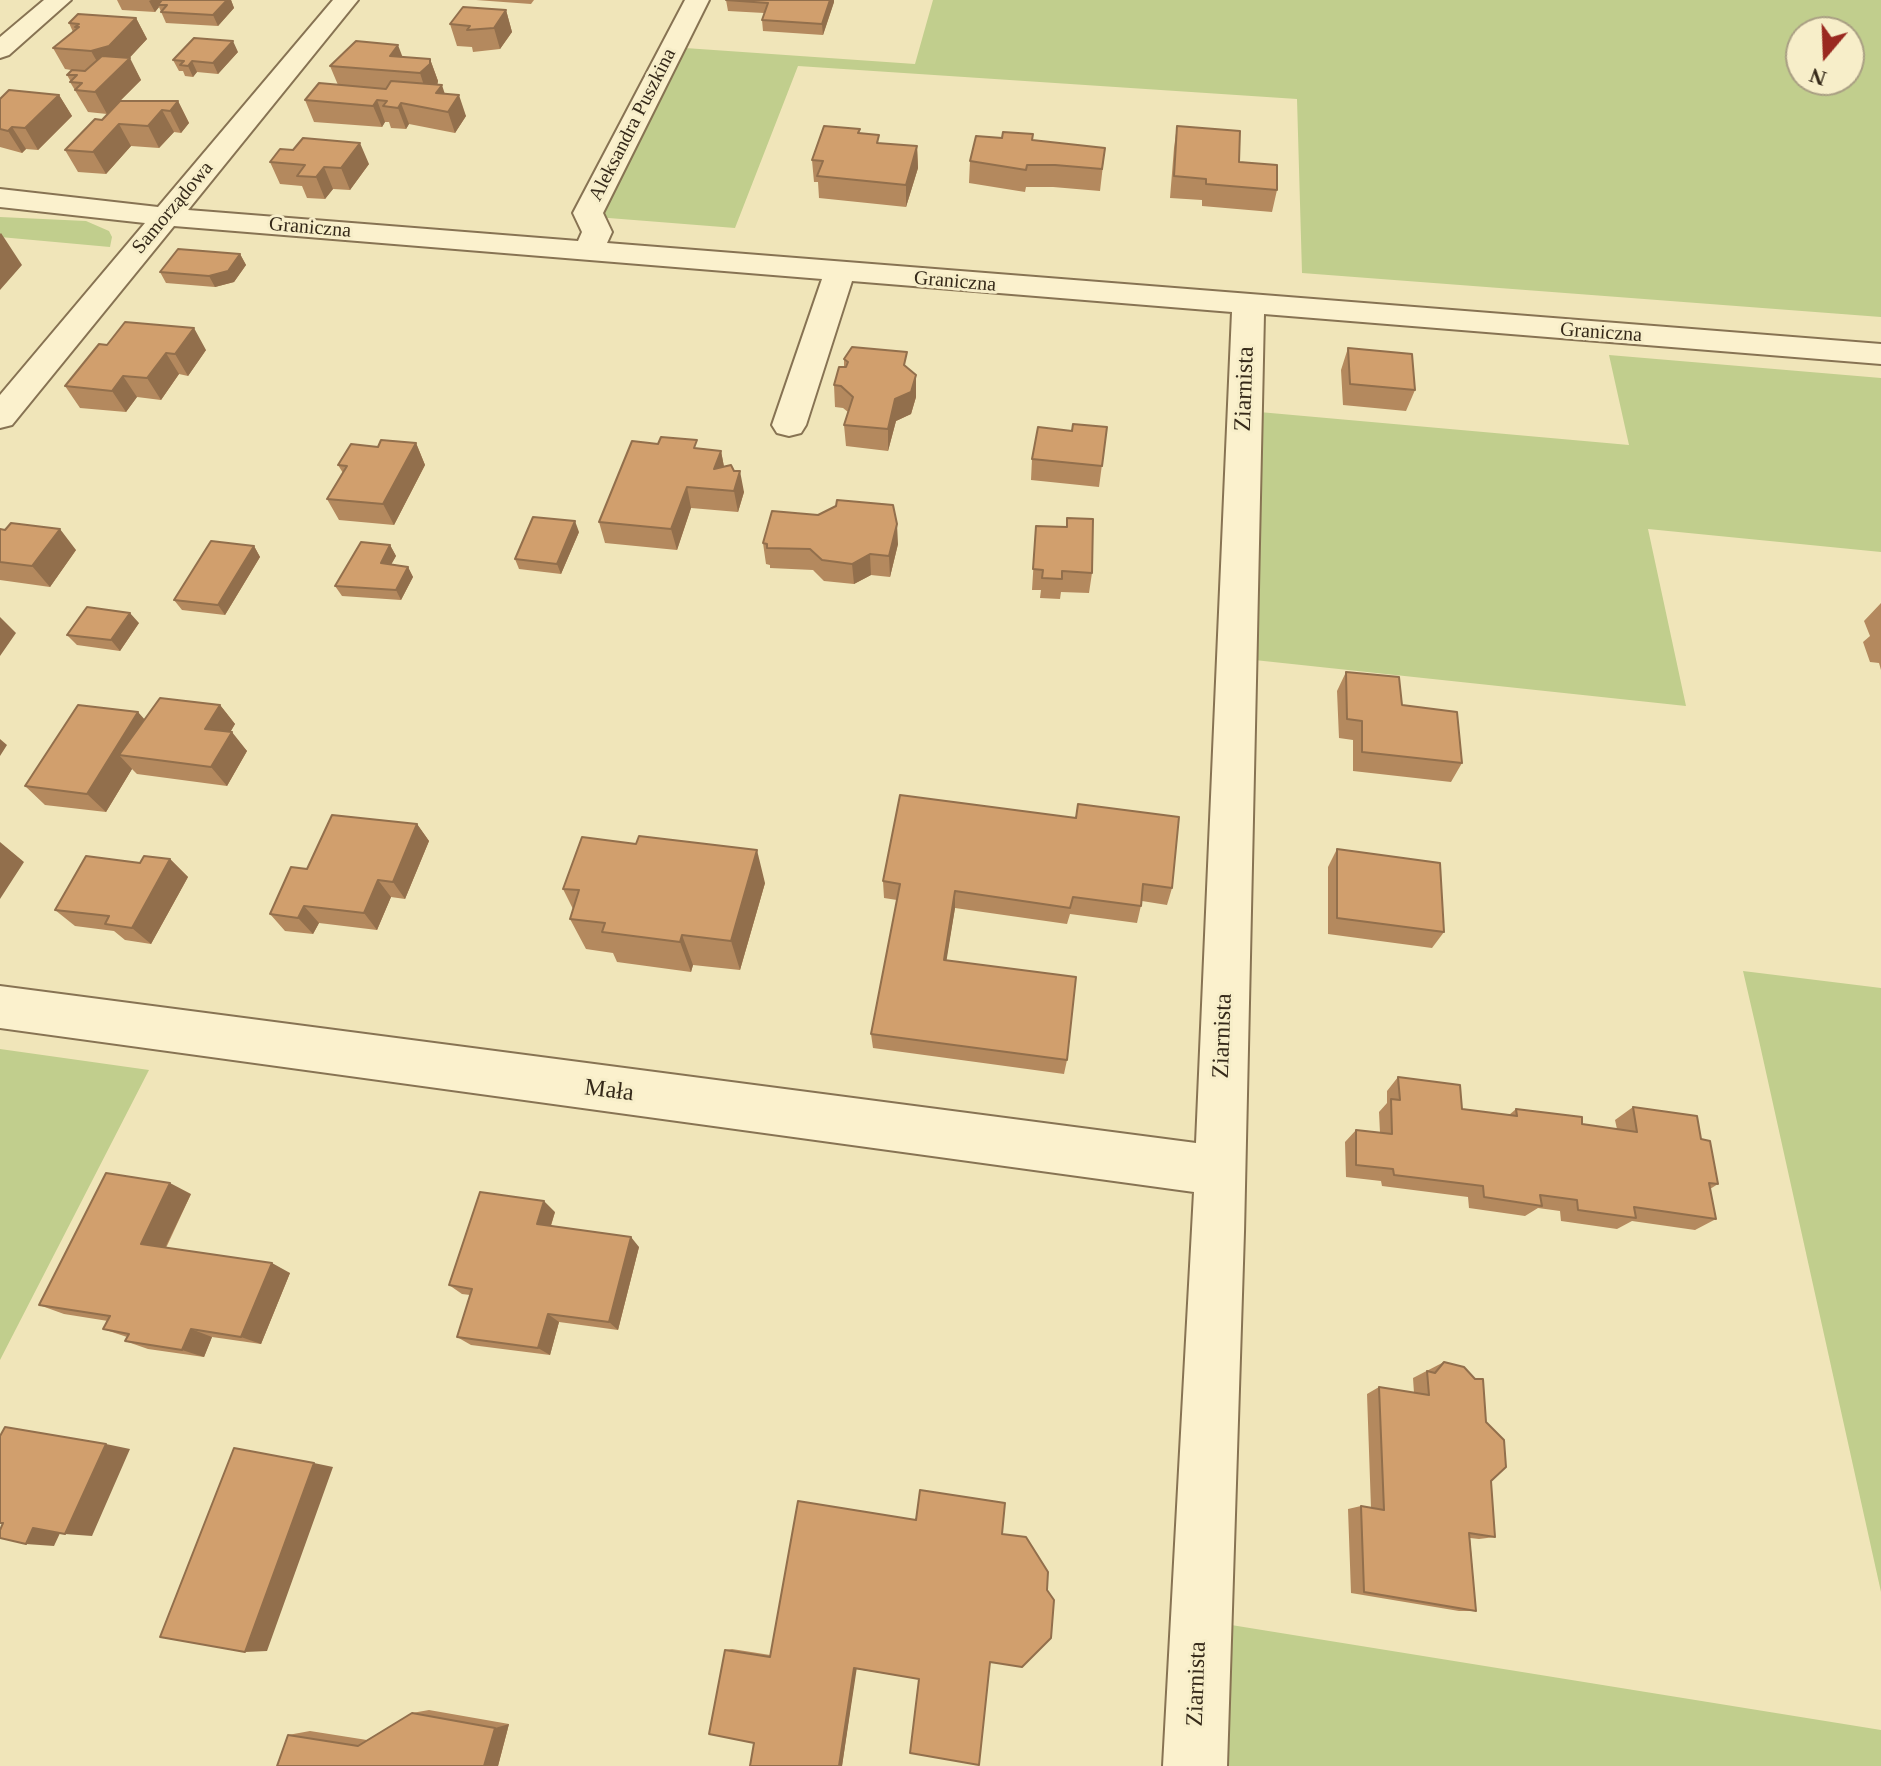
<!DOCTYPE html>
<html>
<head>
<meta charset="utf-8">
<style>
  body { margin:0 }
  #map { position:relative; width:1881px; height:1766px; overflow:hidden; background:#f0e5b9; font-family:"Times New Roman",serif }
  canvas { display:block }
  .north { position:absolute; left:1785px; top:16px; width:80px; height:80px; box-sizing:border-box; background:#f7eec9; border:2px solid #a99f83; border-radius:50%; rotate:199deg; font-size:22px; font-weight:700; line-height:32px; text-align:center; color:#352919 }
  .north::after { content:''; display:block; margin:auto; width:28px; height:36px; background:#9a2920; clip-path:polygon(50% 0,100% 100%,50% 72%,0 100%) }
</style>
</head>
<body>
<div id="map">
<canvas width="1881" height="1766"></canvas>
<div class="north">N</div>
</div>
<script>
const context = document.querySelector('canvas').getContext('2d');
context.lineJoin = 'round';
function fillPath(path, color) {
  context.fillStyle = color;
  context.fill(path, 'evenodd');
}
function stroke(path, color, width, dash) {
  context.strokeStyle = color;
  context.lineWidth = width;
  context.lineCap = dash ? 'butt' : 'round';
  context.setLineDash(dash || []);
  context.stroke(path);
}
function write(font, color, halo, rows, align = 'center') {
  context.font = font + ' "Times New Roman",serif';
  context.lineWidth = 6;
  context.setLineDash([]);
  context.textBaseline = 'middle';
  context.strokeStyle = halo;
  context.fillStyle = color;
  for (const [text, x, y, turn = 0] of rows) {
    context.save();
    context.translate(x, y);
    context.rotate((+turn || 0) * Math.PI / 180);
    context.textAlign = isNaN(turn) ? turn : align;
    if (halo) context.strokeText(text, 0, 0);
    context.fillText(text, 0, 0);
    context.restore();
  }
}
const green = new Path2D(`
  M933 0H1881V317L1302 273 1297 99 798 66 735 228 596 217 685 48 915 64ZM1801 32H1849V80H1801Z
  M0 217 86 221 109 231 112 237 110 247 0 237Z
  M1609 355 1881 378V552L1648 529 1686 706 1245 659 1248 411 1629 445Z
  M1743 971 1881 988V1592L1758 1036Z
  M0 1049 149 1070 0 1360Z
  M1225 1624 1881 1730V1766H1222Z`);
const minor = new Path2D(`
  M44 0H71L9 55 0 58V37Z
  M333 0H358L188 210 578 241 582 232 573 213 685 0H709L603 213 612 232 607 243 1881 344V364L1264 314 1244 1232 1227 1766H1163L1194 1192 0 1028V986L1196 1143 1232 312 852 281 806 425 801 433 789 436 777 433 772 425 822 279 174 226 12 425 0 428V395L145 223 0 207V189L158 207Z`);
const wall = new Path2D(`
  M117 0H231L234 8 218 26 166 23 159 7 155 12 122 10Z
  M476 0H534L531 4Z
  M726 0 834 2 823 35 763 31 762 20 764 13 728 11Z
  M506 10 512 32 500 49 473 52 472 47 457 46 450 24Z
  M136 18 147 39 129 58 141 80 107 114 88 112 70 82H71L67 75 71 70 65 69 53 48 73 32 69 23Z
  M238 52 218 74 197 72 193 77 185 76 183 71H179L173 60Z
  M402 57 430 59 438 81 437 85 466 116 455 133 409 124 406 129 391 128 389 122H385L382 127 314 122 305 100 338 85 330 66Z
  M59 95 72 116 38 150 26 149 22 153 0 147V99Z
  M178 101 189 123 181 133 174 132 159 148 131 146 106 174 78 172 65 150 102 120Z
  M1177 126 1277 190 1272 212 1202 206V200L1170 198 1174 148Z
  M860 133 879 143 917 146 918 168 906 207 819 198 818 182H814L812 160Z
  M1032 140 1105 148 1100 191 1053 187H1026L1025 192 969 183 970 161Z
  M270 162 369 164 350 190 333 189 325 199 307 198 302 186 280 184Z
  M240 254 246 265 234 282 215 287 166 283 160 272Z
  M107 345 206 350 188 376 179 374 161 400 137 397 126 412 80 408 65 386Z
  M1348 348 1415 390 1406 411 1343 405 1341 370Z
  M844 359 908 368 916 397 911 414 896 421 888 451 846 446 844 425 848 412 843 408 835 407 834 385 844 367Z
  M1107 427 1099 487 1031 480 1032 459Z
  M416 443 425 465 394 525 339 520 327 499 343 473 338 465 378 447Z
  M699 448 721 451 724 467 744 492 738 512 691 508 677 550 605 543 599 522Z
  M1067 518 1092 573 1089 593 1061 592 1060 599 1040 598 1041 590H1032L1036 526 1066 527Z
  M0 529 76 550 50 587 0 580Z
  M579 532 561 574 519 569 515 559Z
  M763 543 898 544 890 577 871 575 854 584 824 581 813 570 770 568V565L766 564Z
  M390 545 396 556 391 564 408 567 413 577 401 600 342 596 335 586Z
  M254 546 260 557 225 615 182 610 174 600Z
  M1881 603V670L1879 663 1870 662 1863 642 1870 636 1864 621Z
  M139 623 120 651 77 645 67 635Z
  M1346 672 1402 705 1462 763 1451 782 1353 771V740L1339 738 1337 691Z
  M220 705 235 724 230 732 247 751 227 786 137 774 132 769 106 812 45 805 25 786 145 719Z
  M900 795 1172 888 1167 905 1142 901 1137 923 1070 914 1067 924 955 908 946 960 1067 1060 1064 1074 873 1048 871 1034 897 900 884 898 883 881Z
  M417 824 429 841 405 899 391 897 377 930 319 923 313 934 285 931 270 914 307 869Z
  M1337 849 1444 932 1432 948 1328 934V867Z
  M170 859 188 877 151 944 125 940 114 931 75 926 55 910 140 863Z
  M765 883 740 970 693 965 691 972 617 962 613 953 586 949 570 919 573 909 563 889Z
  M1398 1077 1462 1109 1509 1115 1516 1109 1582 1124 1617 1129 1615 1120 1633 1107 1701 1139 1718 1184 1710 1189 1716 1219 1695 1230 1632 1221 1617 1229 1561 1221 1560 1211 1538 1208 1525 1216 1469 1208 1468 1197 1382 1186 1381 1181 1346 1177 1345 1142 1356 1130 1380 1133 1379 1112 1387 1103V1091Z
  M191 1194 166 1248 290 1273 261 1344 212 1337 204 1357 148 1349 125 1341 127 1337 103 1329 108 1321 64 1314 39 1305Z
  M555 1212 551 1226 639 1247 618 1330 559 1322 550 1355 471 1345 457 1337 470 1295 462 1294 449 1285Z
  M1444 1362 1491 1481 1495 1537 1479 1539 1470 1538 1476 1611H1459L1351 1593 1348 1509 1361 1506 1371 1508 1367 1394 1379 1387 1414 1393 1413 1378Z
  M732 1649 770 1655 990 1662 919 1679 856 1669 842 1766H750L754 1743 725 1650Z
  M429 1710 509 1724 498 1766H277L288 1735 310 1731 367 1740 412 1713Z`);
const shadedWall = new Path2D(`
  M151 0H166L158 5 159 7 155 12 149 1Z
  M227 0H231L234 8 218 26 213 15Z
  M830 0H834V2L823 35 822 24Z
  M506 10 512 32 500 49 494 28Z
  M136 18 147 39 123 65 130 58 141 80 107 114 95 92 103 72 91 51Z
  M233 41 238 52 218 74 213 63Z
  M398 45 406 66 390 56Z
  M430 59 438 81 437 86 427 95 420 73Z
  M192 61 197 72 193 77 188 66Z
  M442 85 449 107 436 93Z
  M59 95 72 116 38 150 25 128Z
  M459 95 466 116 455 133 448 112Z
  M377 100 385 122 382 127 373 106Z
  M178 101 189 123 181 133 170 111Z
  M401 103 409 124 406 129 398 108Z
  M162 110 174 132 159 148 148 126Z
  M119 124 131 146 106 174 93 152Z
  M12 127 26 149 22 153 8 131Z
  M360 143 369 164 350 190 341 168Z
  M917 146 918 168 906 207V185Z
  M324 167 333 189 325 199 316 177Z
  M1 233 22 265 0 290V234Z
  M240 254 246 265 234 282 215 287 209 276Z
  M194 328 206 350 188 376 175 354Z
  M166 353 179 374 161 400 147 378Z
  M916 375V397L911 414 896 421 888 451V429L895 399Z
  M123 376 137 397 126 412 112 391Z
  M416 443 425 465 394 525 383 504Z
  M721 451 725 472 718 491 714 469Z
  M740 471 744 492 738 512 734 491Z
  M687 487 691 508 677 550 671 529Z
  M575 521 579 532 561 574 557 564Z
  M897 524 898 544 890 577 889 556Z
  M60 529 76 550 50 587 32 566Z
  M390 545 396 556 386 574 381 563Z
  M254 546 260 557 225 615 218 605Z
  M870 554 871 575 854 584 852 564Z
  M408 567 413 577 401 600 396 590Z
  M130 613 139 623 120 651 111 640Z
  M0 617 16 633 0 656Z
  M220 705 235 724 221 748 205 729Z
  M138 712 155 731 119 755 132 769 106 812 87 794Z
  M232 732 247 751 227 786 211 767Z
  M0 739 7 745 0 756Z
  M417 824 429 841 405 899 393 882Z
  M0 842 24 862 0 899Z
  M757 850 765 883 740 970 731 941Z
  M170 859 188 877 151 944 132 928Z
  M378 880 391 897 377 930 364 913Z
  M955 891V908L944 976V960Z
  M304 906 319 923 313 934 298 918Z
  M682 935 693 965 691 972 680 942Z
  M170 1183 191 1194 162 1254 141 1244Z
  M544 1201 555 1212 548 1234 537 1224Z
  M631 1237 639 1247 618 1330 609 1322Z
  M272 1263 290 1273 261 1344 241 1337Z
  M548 1314 559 1322 550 1355 538 1348Z
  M191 1329 212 1337 204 1357 182 1350Z
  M106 1444 130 1449 92 1536 65 1534Z
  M314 1463 333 1467 267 1651 245 1652Z
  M33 1528 61 1531 54 1546 26 1544Z
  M857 1667 842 1766H839L854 1668Z
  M509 1724 498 1766H484L495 1728Z`);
const building = new Path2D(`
  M162 0H227L213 15 161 12 167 5H158Z
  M726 0H830L822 24 762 20 768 3Z
  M463 7 506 10 494 28 467 30 470 26 450 24Z
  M78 14 136 18 109 46 91 51 53 48 79 27H75L79 24 69 23Z
  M194 38 233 41 213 63 192 61 188 66 180 65 184 61 173 60Z
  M356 41 398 45 390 56 430 59V64L420 73 330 66Z
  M102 56 130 58 95 92 75 90 82 83 70 82 77 75H67L72 70 85 71Z
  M391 81 442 85 436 93 459 95 448 112 401 103 398 108 383 106 387 101 377 100 373 106 305 100 319 83 386 89Z
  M9 90 59 95 25 128 12 127 8 131 0 129V99Z
  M120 101H178L170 111 162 110 148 126 119 124 93 152 65 150 95 119 102 120Z
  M824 126 860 129 858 133 879 135 877 143 917 146 906 185 817 176 823 161 812 160Z
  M1177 126 1240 131 1239 162 1277 165V190L1206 184V179L1174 176Z
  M1003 132 1033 134 1032 140 1105 148 1102 169 1055 165H1027L1026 170 970 161 976 136 1002 138Z
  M303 138 360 143 341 168 324 167 316 177 297 176 305 165 270 162 280 149 293 150Z
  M178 249 240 254 228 271 209 276 160 272Z
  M125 322 194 328 175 354 166 353 147 378 123 376 112 391 65 386 99 344 107 345Z
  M852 347 907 352 904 365 916 375 911 392 895 399 888 429 844 425 853 397 841 386 834 385 839 367H846L848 362 844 359Z
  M1348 348 1412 354 1415 390 1350 384Z
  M1073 424 1107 427 1102 466 1032 459 1038 427 1072 431Z
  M661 437 697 440 694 448 721 451 714 469 731 465 734 471H740L734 491 687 487 671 529 599 522 632 441 658 444Z
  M381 440 416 443 383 504 327 499 347 466 338 465 351 444 378 447Z
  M837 500 893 505 897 524 889 556 870 554 852 564 822 560 810 549 767 548V544L763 543 772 511 818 515 836 506Z
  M533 517 575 521 557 564 515 559Z
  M1067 518 1093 519 1092 573 1062 571V579L1042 578 1043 570 1033 569 1036 526 1067 527Z
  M11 523 60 529 32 566 0 562V529L5 530Z
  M211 541 254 546 218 605 174 600Z
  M361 542 390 545 381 563 408 567 396 590 335 586Z
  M87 607 130 613 111 640 67 635Z
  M1346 672 1399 677 1402 705 1457 712 1462 763 1362 752V721L1347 719Z
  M160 698 220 705 205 729 232 732 211 767 119 755Z
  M78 705 138 712 87 794 25 786Z
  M900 795 1076 818 1078 804 1179 817 1172 888 1143 884 1141 906 1073 897 1070 908 955 891 944 960 1076 977 1067 1060 871 1034 900 884 883 881Z
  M332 815 417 824 393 882 378 880 364 913 304 906 298 918 270 914 291 867 307 869Z
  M639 836 757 850 731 941 682 935 680 942 602 932 605 923 570 919 579 890 563 889 582 837 636 844Z
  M1337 849 1440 863 1444 932 1337 918Z
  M86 856 140 863 144 856 170 859 132 928 105 924 109 916 55 910Z
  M1398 1077 1460 1085 1462 1109 1517 1116 1516 1109 1582 1117V1124L1637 1132 1633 1107 1697 1116 1701 1139 1710 1141 1718 1184 1709 1183 1716 1219 1634 1207 1636 1218 1578 1210 1577 1200 1540 1195 1542 1206 1484 1197 1483 1186 1394 1175 1393 1169 1356 1165V1130L1392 1134 1391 1099 1400 1100Z
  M106 1173 170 1183 141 1244 272 1263 241 1337 191 1329 182 1350 125 1341 129 1334 103 1329 110 1316 39 1305Z
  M480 1192 544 1201 537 1224 631 1237 609 1322 548 1314 538 1348 457 1337 472 1289 449 1285Z
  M1444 1362 1464 1367 1475 1379H1483L1486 1422 1504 1440 1506 1467 1491 1481 1495 1537 1469 1533 1476 1611 1364 1592 1361 1506 1384 1510 1379 1387 1429 1395 1427 1371 1435 1373Z
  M5 1427 106 1444 65 1534 33 1528 26 1544 0 1538V1530L3 1523H0V1436Z
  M234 1448 314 1463 245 1652 160 1637Z
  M920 1490 1005 1503 1002 1534 1026 1537 1048 1572 1047 1590 1054 1600 1051 1638 1022 1667 990 1662 979 1765 910 1753 919 1679 854 1668 839 1766H750L754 1743 709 1734 725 1650 770 1657 798 1501 916 1520Z
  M412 1713 495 1728 484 1766H277L288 1735 358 1746Z`);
const farStreetnames = [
  ["Aleksandra Puszkina",633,125,-63],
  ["Samorządowa",173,208,-50],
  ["Graniczna",310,228,5],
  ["Graniczna",955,282,5],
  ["Graniczna",1601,333,4]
];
const streetNames = [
  ["Ziarnista",1245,389,-88],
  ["Ziarnista",1223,1036,-88],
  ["Mała",609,1091,7],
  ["Ziarnista",1197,1684,-88]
];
fillPath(green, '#c1ce8d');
stroke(minor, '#877353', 4);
fillPath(minor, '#fbf1cd');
fillPath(wall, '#b4895e');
fillPath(shadedWall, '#926f4c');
fillPath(building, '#d19f6d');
stroke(building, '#926f4c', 2);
write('20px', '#352919', '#f7eec9', farStreetnames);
write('24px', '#352919', '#f7eec9', streetNames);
</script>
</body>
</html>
